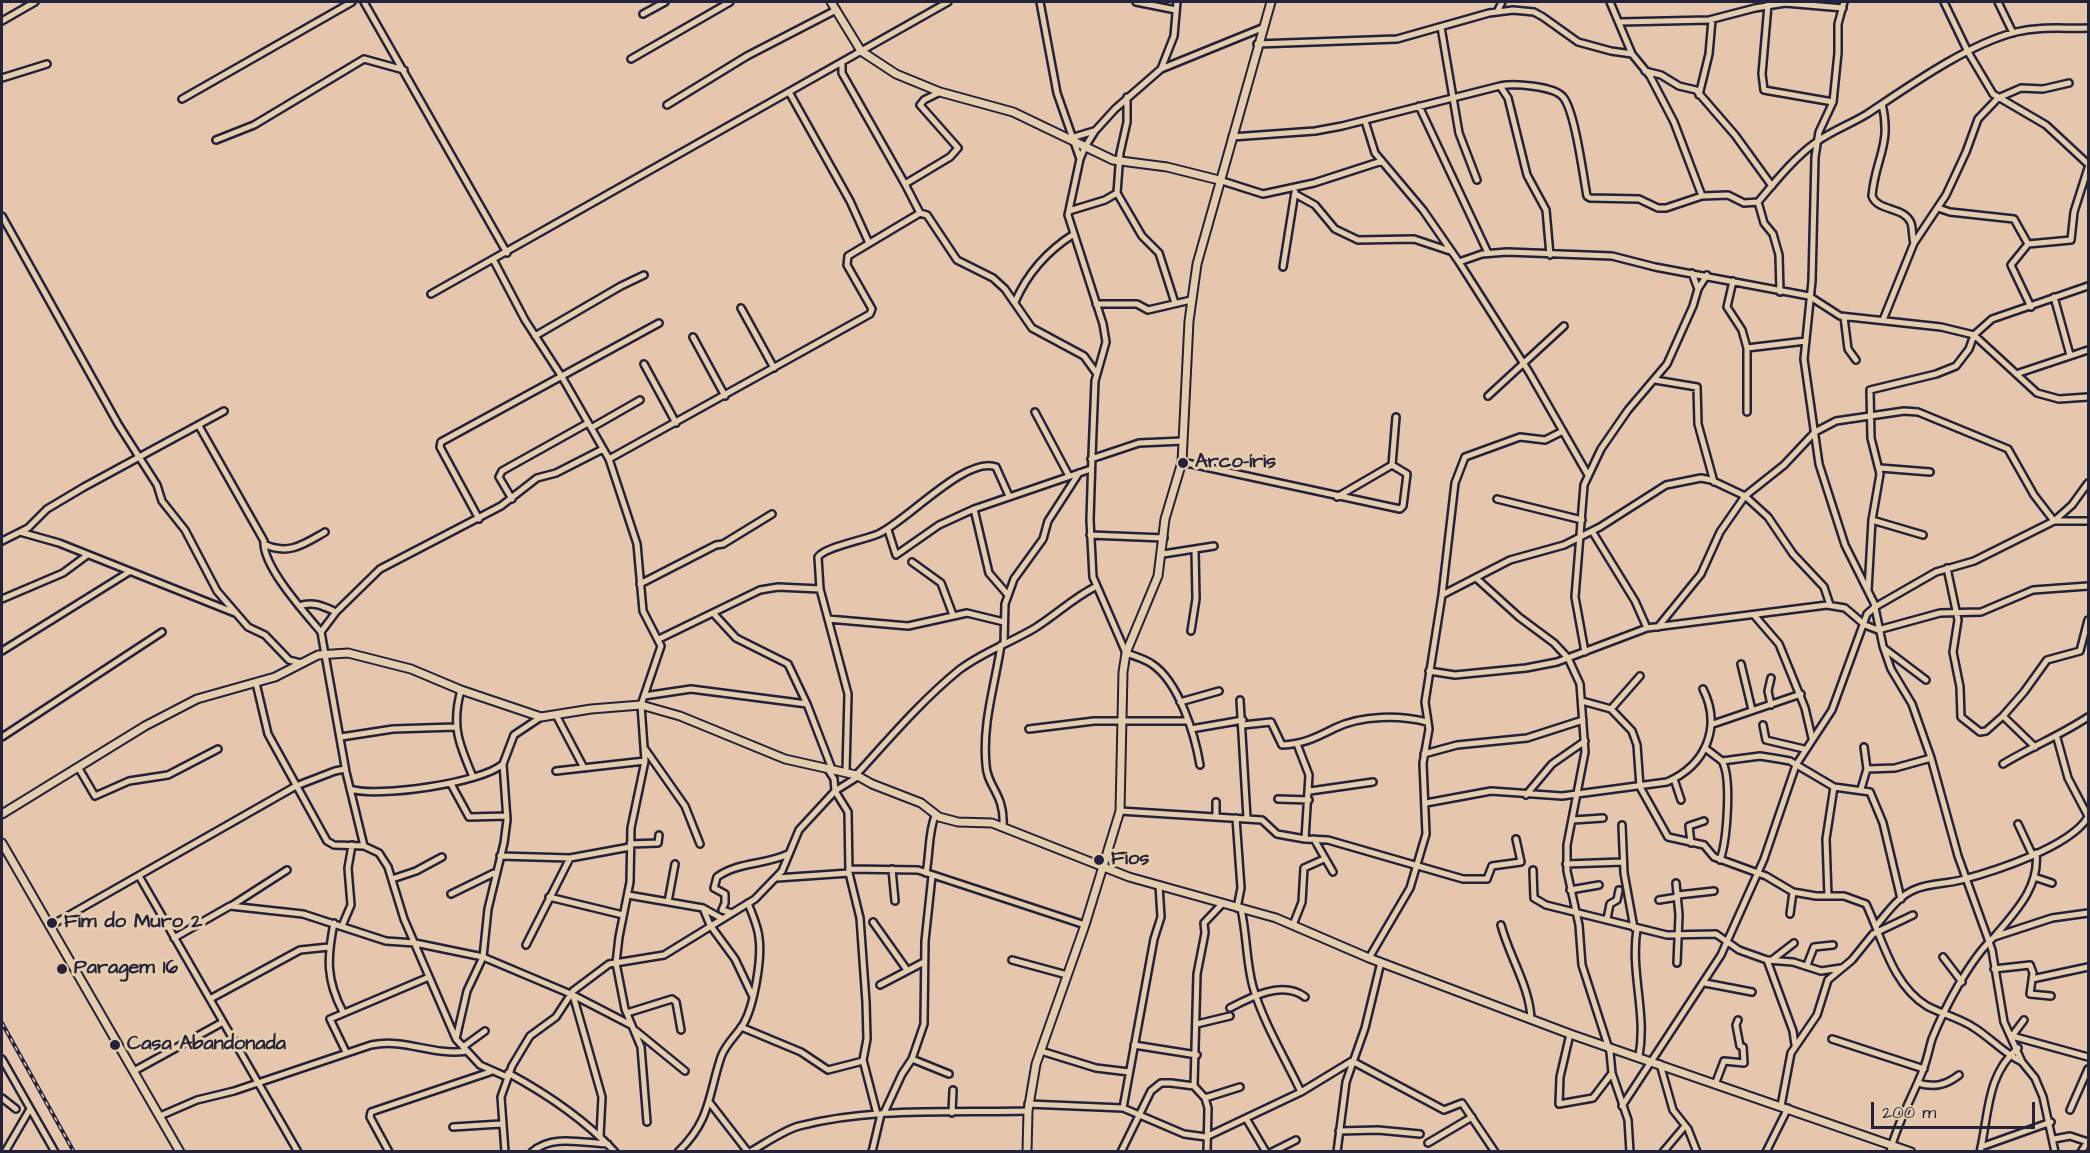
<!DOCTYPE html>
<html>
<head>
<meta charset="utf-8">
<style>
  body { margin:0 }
  #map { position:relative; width:2090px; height:1153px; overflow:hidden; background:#e6c7ad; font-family:"Architects Daughter",sans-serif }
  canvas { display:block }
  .frame { position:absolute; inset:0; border:3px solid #22223b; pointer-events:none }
  .scale { position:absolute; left:1871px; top:1102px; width:164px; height:27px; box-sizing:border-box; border:3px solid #22223b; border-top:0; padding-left:8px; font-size:18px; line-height:21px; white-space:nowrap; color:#22223b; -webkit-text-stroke:4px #e5cdad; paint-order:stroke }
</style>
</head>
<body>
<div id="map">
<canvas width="2090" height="1153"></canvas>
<div class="frame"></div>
<div class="scale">200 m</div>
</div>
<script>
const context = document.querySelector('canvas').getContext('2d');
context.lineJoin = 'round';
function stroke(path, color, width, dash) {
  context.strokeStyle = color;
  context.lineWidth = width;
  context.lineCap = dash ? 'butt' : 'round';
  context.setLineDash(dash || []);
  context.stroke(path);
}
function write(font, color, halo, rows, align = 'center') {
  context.font = font + ' "Architects Daughter",sans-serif';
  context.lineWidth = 6;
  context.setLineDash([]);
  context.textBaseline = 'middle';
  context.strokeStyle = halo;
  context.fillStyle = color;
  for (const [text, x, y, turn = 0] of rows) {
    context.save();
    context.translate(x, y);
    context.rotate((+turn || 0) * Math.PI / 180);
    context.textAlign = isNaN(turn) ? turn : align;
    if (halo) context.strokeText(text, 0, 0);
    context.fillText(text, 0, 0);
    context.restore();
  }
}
const street = new Path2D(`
  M364 2 507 253
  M1040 2 1057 93 1080 159
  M1136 2 1176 10
  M1610 2 1632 54 1650 76 1674 122 1702 196 1728 195 1744 203 1758 202
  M1844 2 1838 24V53L1833 102 1819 132 1815 157 1812 281 1804 359 1819 464 1845 545 1874 603 1883 646 1891 669 1912 704 1931 758 1958 856 1992 950 2004 1022 2022 1062 2035 1078 2043 1097 2055 1152
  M1944 2 1968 52 1993 94 2046 125 2088 164
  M1998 2 2013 33
  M1768 5 1762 74 1764 90 1833 102
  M1497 12 1502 2
  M643 14 665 2
  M2 21 35 2
  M1620 22 1709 20 1755 8 1785 3 1843 8
  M1441 27 1459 133 1477 180
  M1257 44 1397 39 1489 13 1513 10 1534 12 1543 17 1578 42 1611 51 1632 54
  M631 59 730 2
  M842 62V73L905 184
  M1161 69 1174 36 1177 2
  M1645 71 1661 75 1679 86 1696 90 1735 135 1772 186
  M2 78 47 64
  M1500 86C1514 83 1554 86 1563 97 1575 111 1583 175 1587 196L1590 198 1639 199 1658 208H1666L1702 196
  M789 92 850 201 869 243
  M940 92 924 100 920 105 958 148 950 157 905 184 920 213 927 215 957 260 993 278 1005 289 1032 328 1084 356 1097 374
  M1699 95 1709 54 1712 20
  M1127 97V122L1120 153 1117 193 1142 236 1159 253 1175 303
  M182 99 352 2
  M1882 104C1892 145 1875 159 1872 196 1878 212 1904 206 1911 223 1913 229 1912 237 1914 243
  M667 105 747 56 836 10
  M1419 106 1488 253
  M1365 121 1375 153 1423 210 1459 262 1529 372 1588 475
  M1232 137 1315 131 1342 126 1500 86 1508 98 1527 175 1546 210 1550 255
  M1071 138 1094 131
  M216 140 254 125 364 59 404 70
  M1219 180 1263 194 1314 183 1382 161
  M1297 195 1315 205 1335 229 1358 240 1414 239 1450 251
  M1938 208 1950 212 2014 219 2028 244
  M1069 211 1105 200 1117 193
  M2 216 118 424 157 485 162 501 185 530 217 591 248 627 265 635 289 660 301 663
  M494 261 525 320 562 377 609 459 637 544 643 611 661 646 641 705 645 761 631 828 630 882 619 937 616 963 625 1009 641 1047 647 1122
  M1459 262 1482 254 1507 252 1612 256 1655 267 1809 296 1840 316 1941 327 1974 335 2037 393 2059 399 2088 397
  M1283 267 1295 192
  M1692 273 1698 289
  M1733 281 1727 307 1742 330 1747 348V412
  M1780 292 1779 255 1773 234 1764 223 1758 202C1775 182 1794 158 1815 143 1831 131 1851 124 1867 114 1909 86 1968 44 2016 32 2041 26 2063 29 2088 28
  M431 294 948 2
  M2054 297 2070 355
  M1015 302C1028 272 1047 251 1074 234
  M1096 304H1137L1148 310 1191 300
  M2031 307 2011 265 2028 244 2071 240 2074 212 2088 168
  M741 308 774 368
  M1844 317 1848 349 1856 360
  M1883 320 1914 243 1946 195 1966 152 1978 119 1998 98 2021 88 2043 89 2069 83
  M535 336 621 286 644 275
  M693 337 725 396
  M1747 348 1806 341
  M644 364 676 423
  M2016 374 2088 350
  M1655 380 1697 387 1698 424 1714 482
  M1488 396 1564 326
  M1035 412 1069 476
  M199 426 264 541C262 566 305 613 321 632
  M591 428 640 400
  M609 459 870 314 872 309 847 265 848 256 920 213
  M1091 459 1139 443 1183 441
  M1182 462 1400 509 1403 506 1407 474 1392 465 1396 417
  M1880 468 1930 472
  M1337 497 1392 465
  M512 499 499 477 502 471 588 423
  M1497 499 1582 520
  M974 509 989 573 1008 595
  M479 519 440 447 441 442 659 323
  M1872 520 1923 535
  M888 530 896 555 939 525 974 509 1091 469
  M1592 531 1635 601 1647 628
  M20 532 59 543 235 613
  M1090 535 1164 538
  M2 541 28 528 47 509 84 487 224 411
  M264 544C288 556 304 544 325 532
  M1163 554 1214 546
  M912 562 941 583 953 615
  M1947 568 1958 620 1953 652 1960 687 1961 717 1980 732 1986 731 2003 716 2024 692 2047 660 2080 651 2088 620
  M1476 578 1519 617 1554 643 1568 658 1580 684 1585 752 1567 845V871L1579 925 1582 965 1610 1052 1612 1073 1628 1120 1630 1152
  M640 584 716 545 723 544 772 514
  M1868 590 1872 520 1880 474 1871 438 1870 390 1936 374 1956 366 1969 349 1974 335 1992 319 2088 286
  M1442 595 1510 560 1564 545 1600 527 1666 485 1701 478 1711 480 1745 496 1768 517 1793 554 1824 587 1830 605
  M2 599 63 573 86 556
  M299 606C313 601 323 606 336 612
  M714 614 736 638 788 664 807 704 832 769
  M1754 615 1779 644 1805 708 1812 738
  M828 619 908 626 967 613 1004 622
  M1658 627 1701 574 1720 532 1745 496 1784 465 1815 432 1836 421 1904 411 1918 412 2008 449 2034 495 2054 521H2088
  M1191 631 1196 599 1195 550
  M659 639 760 590 778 587 820 589
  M1004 643 1005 604 1014 579 1043 539 1048 521 1079 473
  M1001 645C995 685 982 723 986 765 987 787 1005 794 1003 826
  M1885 649 1926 680
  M2 651 129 572
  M1585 652 1575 597 1584 485 1601 449 1628 410 1667 364 1693 306 1698 289 1707 275
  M1741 664 1752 710
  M1429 671 1455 675 1526 668 1557 662 1647 628 1827 605 1845 608 1865 625 1878 630 1940 613 1981 612 2033 590 2088 586
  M256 683 268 734 327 841 334 845 364 846 379 853 388 867 404 919 456 1039 480 1065 507 1077
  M461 690C451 726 459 744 473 777
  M644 696 691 689 807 704
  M1240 700 1247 818
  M1582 701 1611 709 1632 731 1637 745 1640 787 1668 837 1704 845 1714 857 1766 876 1793 892 1816 896H1844L1866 904C1882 937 1892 985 1927 1006 1942 1014 1959 1018 1973 1027 1991 1038 2003 1053 2022 1062
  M1180 702 1219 691
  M1771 705 1768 691 1771 678
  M1611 709 1640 676
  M556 715 584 768
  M2003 716 2035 747
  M1713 724 1801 694
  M1243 725 1271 722 1282 745C1304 744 1317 737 1335 728 1362 715 1400 715 1427 722
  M1763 725 1766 740 1804 749
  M1029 729 1094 721H1186
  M1191 729 1243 720
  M2 737 162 632
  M341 737 393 729 455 727
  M2057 738 2068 778 2088 816
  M1297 744 1309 775 1305 839
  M1705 748 1722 761 1760 756 1779 759 1790 761 1834 787 1870 792 1883 823 1901 899
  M645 749 685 806 700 844
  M1424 754 1457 745 1527 738 1583 720
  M2003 764C2031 747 2061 735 2088 717
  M1200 765C1195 735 1179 682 1152 664 1145 659 1135 656 1126 653L1093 577 1090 520 1092 456 1095 381 1106 342 1103 324 1068 215 1080 159 1085 147 1095 131 1115 109 1161 69 1262 28
  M78 767 95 796 129 781 168 775 218 749
  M827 768 834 779 835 791 848 812 849 873 860 918 866 1002 867 1039 863 1060 877 1114
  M1867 769 1895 768 1931 758
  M556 771 645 761
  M846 771 848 694 820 589 818 557C825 547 864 540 878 534 905 523 966 455 996 467L1009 496
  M856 775C889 739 921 701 959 670 982 652 1010 643 1035 628 1056 615 1073 598 1095 587
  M1674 779 1681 800
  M451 784 469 817 507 816
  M350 789C377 798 482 783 503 764
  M1861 789 1867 769 1864 747
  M1310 791 1373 782
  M1526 795 1552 764 1585 741
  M1278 799 1309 800
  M1216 802V817
  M1426 803 1491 791 1562 796 1667 782C1706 765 1722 727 1703 689
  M1120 811 1262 820 1277 834 1305 839 1328 840 1463 879H1487L1492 866 1521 862 1516 839
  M1236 818 1241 888 1237 908
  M1573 820 1603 818
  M2018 824 2032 854
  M1622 825 1624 873 1634 928
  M1314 839 1333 872
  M1691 843 1689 826 1704 821
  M630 844 658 843 659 835
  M364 846 346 772 321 632 336 612 380 569 501 506 537 478 556 473 603 449
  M500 856 570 858 630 847
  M1720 860C1727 841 1732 777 1722 761
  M1566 864 1623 862
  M849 869 918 870 1085 925
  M892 869 895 901
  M1533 870 1534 898 1546 905 1667 935 1716 934 1739 950 1767 960 1793 962 1821 971 1841 968
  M926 873C930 853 928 834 935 816
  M139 876 298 1152
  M2034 877 2052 883
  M777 878 849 873
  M392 879 416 871 442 857
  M1676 883 1679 915 1677 963
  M1570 890 1599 885
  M451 894 494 873
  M628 895 703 908 721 918
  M1678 895 1714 891
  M1828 896 1826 839 1834 787
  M549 897 623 915
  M1659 900 1678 897
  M668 902 675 864
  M231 906 287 870
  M703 908 710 925 735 959 752 995
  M1241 909C1247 935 1246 962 1253 987 1263 1022 1286 1060 1301 1092
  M732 913 722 910 725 903V894L714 888 717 877C737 862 765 865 788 854
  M1790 914 1793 892
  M1607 919 1610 904 1617 900 1619 890
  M873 922 907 970
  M334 923C327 958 326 980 343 1012
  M1293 925 1302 902 1304 868 1324 859
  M1501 925C1509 956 1530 987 1531 1019
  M50 926 296 786 335 771 345 769
  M342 926 351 905 348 868 352 845
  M1876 926C1887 913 1899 895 1916 889 1930 883 1946 884 1961 880 1995 871 2070 847 2088 817
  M1637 929C1630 972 1647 1013 1639 1056
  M1995 936C2015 912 2040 887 2036 853
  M174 938 230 906 303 914 386 941 415 943 483 957 573 995 631 1025
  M526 945 570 858
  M1943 957 1962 982
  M1369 958 1410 888 1426 834 1423 763 1429 729 1425 702 1442 595 1455 483 1465 457 1520 437 1545 440 1563 431
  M1012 960 1067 975
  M1767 960 1793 1031 1795 1045
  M1772 960 1794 943
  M1807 965 1814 947 1833 945
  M1994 969 2030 965 2033 973 2030 994 2051 996
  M2032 979 2088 967
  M1705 983 1752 992
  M880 985 924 962
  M573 995 602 1097 600 1136
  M210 999 300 950 329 947
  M1230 1008C1251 997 1283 980 1305 997
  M627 1013 672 999 676 1002 681 1030
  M2024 1020 2012 1036 2088 1057
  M1197 1024 1230 1016
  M741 1027 801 1052 828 1070 863 1061
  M636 1031 685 1071
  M1570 1034 1560 1077 1559 1104 1593 1098 1612 1073
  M456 1039 467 991 483 957 488 909 504 843 507 820 503 764 514 735 541 717
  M1832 1039 1924 1069
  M1134 1045 1197 1055
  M463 1047 485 1031
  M1041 1051 1096 1068 1129 1072
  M346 1052 330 1019 429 977
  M2 1059 55 1152
  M912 1059 949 1074
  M1660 1064 1673 1110 1688 1129 1697 1152
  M134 1071 223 1022
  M508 1073C547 1094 585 1120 615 1152
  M1716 1082 1724 1061 1744 1063 1743 1047 1740 1046 1736 1025 1738 1020
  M1918 1083C1934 1088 1946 1085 1959 1075
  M1194 1086 1197 974 1205 933 1204 923 1222 904
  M2 1098 16 1109
  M1205 1098 1240 1087
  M710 1103 748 1152
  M1028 1104 1123 1108 1184 1134 1206 1137 1301 1092 1352 1061 1444 1110 1462 1103 1495 1152
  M1622 1106 1721 955 1764 859 1796 765 1832 710 1867 614 1875 607 1936 572 1974 561 2054 521 2072 505 2088 483
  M1781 1106 1791 1053 1817 1015 1828 980 1852 960 1873 934 1913 915
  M1123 1108 1154 939 1161 917 1159 885
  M2070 1110 2088 1069
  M884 1113 902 1074 912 1059 924 1024 925 941 932 876
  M952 1113 953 1090
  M160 1116 197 1100 234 1091 371 1045C406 1038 431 1056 467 1051
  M1247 1120 1266 1152
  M453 1127 501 1124
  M1339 1131 1378 1130 1420 1134
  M2054 1139 2070 1136 2088 1142
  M1428 1143 1472 1117
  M1981 1147 2051 1122
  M5 1152 30 1109
  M389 1152 370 1117 371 1112 490 1072
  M505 1152 501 1097 512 1066 530 1036 556 1017 573 991 609 964 664 955 755 899 782 871 799 830 835 791 859 776
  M532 1152C552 1134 583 1143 608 1144
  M678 1152C711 1120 708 1096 721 1057 726 1043 737 1035 744 1023 754 1005 762 959 759 938 758 926 752 914 748 903
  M750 1152C766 1143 782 1131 799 1126 873 1107 952 1113 1028 1111
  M872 1152 881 1114
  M1121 1152 1151 1091 1161 1083H1171L1194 1086 1205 1098 1208 1108 1207 1152
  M1272 1152 1296 1140
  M1337 1152 1346 1082 1365 1028 1381 962
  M1663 1152 1685 1126
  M1766 1152 1788 1108
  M1890 1152C1897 1123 1912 1098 1923 1070 1927 1060 1929 1049 1932 1039 1944 1009 1970 959 1994 937L2052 918 2088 913
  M1980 1152C1989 1115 1986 1075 2018 1048
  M2081 1152 2088 1141`);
const secondary = new Path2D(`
  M831 2 861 51 896 74 940 92 1013 112 1113 160 1167 167 1219 180
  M2 814 145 726 197 699 275 677 318 655 348 653 411 669 461 690 541 717 591 709 641 705 680 716 785 759 856 775 872 784 921 803 939 817 958 822 992 823 1129 877 1276 918 1369 958 1570 1034 1911 1152
  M2 843 180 1152
  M1027 1152 1028 1111 1036 1064 1085 925 1120 811 1123 672 1126 653 1158 576 1165 519 1182 462 1189 321 1197 264 1271 2`);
const rail = new Path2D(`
  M2 1023 74 1152`);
const markers = [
  [1183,463,6,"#22223b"],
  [1099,860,6,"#22223b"],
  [52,923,6,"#22223b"],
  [62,969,6,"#22223b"],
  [115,1045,6,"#22223b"]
];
const poiNames = [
  ["Arco-íris",1195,463],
  ["Fios",1111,860],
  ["Fim do Muro 2",64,923],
  ["Paragem 16",74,969],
  ["Casa Abandonada",127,1045]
];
stroke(street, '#22223b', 10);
stroke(secondary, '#22223b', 11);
stroke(street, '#e5cdad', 5);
stroke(secondary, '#e5cdad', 7);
stroke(rail, '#22223b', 4);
stroke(rail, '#e5cdad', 1.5, [4.5]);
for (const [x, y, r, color] of markers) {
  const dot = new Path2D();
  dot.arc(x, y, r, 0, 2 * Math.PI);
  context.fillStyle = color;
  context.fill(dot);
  stroke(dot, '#e5cdad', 2);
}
write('bold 20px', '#22223b', '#e5cdad', poiNames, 'left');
</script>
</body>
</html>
